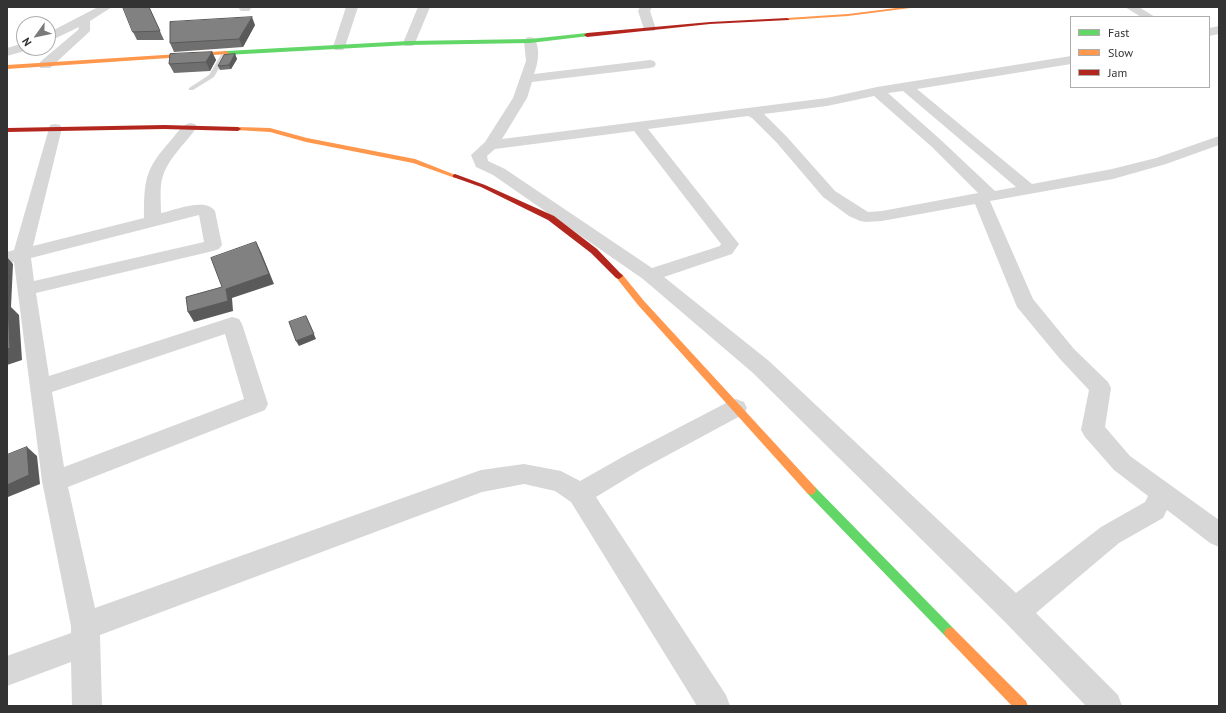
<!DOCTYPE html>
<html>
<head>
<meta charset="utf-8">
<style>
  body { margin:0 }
  #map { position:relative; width:1226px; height:713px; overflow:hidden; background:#fff; font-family:"PT Sans",sans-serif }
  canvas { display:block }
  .frame { position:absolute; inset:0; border:8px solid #333; pointer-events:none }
  .legend { position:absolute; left:1070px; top:16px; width:140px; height:72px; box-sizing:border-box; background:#fff; border:1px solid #adadad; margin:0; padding:5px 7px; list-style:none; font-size:12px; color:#333 }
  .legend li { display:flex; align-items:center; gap:8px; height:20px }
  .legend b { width:20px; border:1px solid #adadad }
  .north { position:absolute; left:16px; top:16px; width:40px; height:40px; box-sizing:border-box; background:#fff; border:1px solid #adadad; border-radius:50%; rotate:237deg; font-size:11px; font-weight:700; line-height:16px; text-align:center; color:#333 }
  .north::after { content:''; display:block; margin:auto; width:14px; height:18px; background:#7a7a7a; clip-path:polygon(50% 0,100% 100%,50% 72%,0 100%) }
</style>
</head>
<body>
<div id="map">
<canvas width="1226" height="713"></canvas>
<div class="frame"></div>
<ul class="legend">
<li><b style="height:5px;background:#63d668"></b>Fast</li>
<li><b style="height:5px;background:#ff974d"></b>Slow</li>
<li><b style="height:5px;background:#b3261e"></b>Jam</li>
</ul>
<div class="north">N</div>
</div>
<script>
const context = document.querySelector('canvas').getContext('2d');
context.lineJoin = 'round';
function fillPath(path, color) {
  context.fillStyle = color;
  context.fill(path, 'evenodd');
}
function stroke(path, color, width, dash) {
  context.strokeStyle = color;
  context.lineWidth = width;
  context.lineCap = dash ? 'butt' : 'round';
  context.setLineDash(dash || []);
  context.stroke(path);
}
const lane = new Path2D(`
  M225 51 228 53 214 77 193 90H189V88L209 75 222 53Z`);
const street = new Path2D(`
  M98 7H112L90 21V31L88 33 50 68H40L39 65 40 62 78 30 79 27 48 42V33Z
  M240 7H252L249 11H241L239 9Z
  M346 7H358L345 47 343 50H335L333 47Z
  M418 7H430L415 43 413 46H405L403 43Z
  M640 7H652L650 11 656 29 654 31H646L644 29 638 11Z
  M1125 7H1139L1155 17H1141Z
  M1219 26V34L1209 36V28Z
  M530 37 534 38C541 49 538 63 534 74L650 60 654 61 656 64 654 67 650 68 532 82 527 98 502 139 827 98 877 87 1071 56V64L917 89 1032 184 1112 169 1156 158 1219 136V145L1166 164 1113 179 990 201 1033 299 1074 349 1108 382 1111 388 1105 427 1130 456 1219 520V547L1210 543 1167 510 1163 518 1119 543 1036 613 1118 695 1122 706H1086L1005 622 753 373 643 279 493 175 476 167 471 155 485 142 513 98 526 61 524 41 526 38ZM903 91 1016 187 995 191 942 141 888 93ZM874 96 932 147 978 193 882 211 868 212 835 191 787 137 764 114 827 106ZM748 116 752 118 777 143 823 197 849 216 860 221 866 222 882 221 975 204 1017 307 1060 359 1089 390 1081 430 1085 437 1114 470 1148 496 1145 502 1101 527 1016 593 769 361 664 277 732 254 739 244 648 129ZM634 131 721 244 720 246 652 268 505 169 488 161 487 156 495 149Z
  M24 43V48H29L28 50 7 56V48Z
  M190 123 195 124 197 127C184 146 164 161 161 185 160 194 161 204 161 213 175 210 206 197 215 211L222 245 219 249 213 251 36 293 49 376 232 317 239 319 242 324 268 404 265 410 68 487 95 608 481 470 524 464 561 471 580 481 626 455 728 402 736 399 744 402 747 408 744 414 642 469 596 497 726 695 730 706H697L571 502 555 491 524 484 482 492 100 635 102 706H72L71 662 7 686V656L71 633V626L42 481 14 262 7 264V252L14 250 50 125 55 124 60 125 62 128 33 246 144 218C144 179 145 169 172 139 177 133 182 125 190 123ZM199 215 204 242 34 281 31 258ZM225 334 244 399 64 467 52 392Z`);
const fast = new Path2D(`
  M587 33 589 34V36L530 43 409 45 226 55 223 53 226 51 409 41 530 39Z
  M811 485 815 487 954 629 956 633 954 637 950 639 946 637 807 493 806 490 807 487Z`);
const slow = new Path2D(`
  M904 7H918L848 16 787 20 785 19 787 18 848 14Z
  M226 51 229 53 228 54 7 69V65Z
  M238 127 270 128 307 138 415 159 458 176 455 178 413 163 306 142 270 132 236 130V128Z
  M619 273 622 274 644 301 815 487 816 490 815 493 811 495 807 493 638 305 615 276Z
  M950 627 954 629 1026 701 1028 706H1012L946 637 944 633 946 629Z`);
const jam = new Path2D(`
  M787 18 789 19V20L710 24 587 37 584 35 587 33 710 22Z
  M164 125 238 127 241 129 238 131 164 129 7 132V128Z
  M455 174 485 185 554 216 597 249 623 276 619 279 616 278 591 253 548 220 481 187 453 177V175Z`);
const wall = new Path2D(`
  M149 7 164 40H137L133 32Z
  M255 25 243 47 174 52 170 43Z
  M212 52 216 60 210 71 174 73 169 64Z
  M235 54 237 59 231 69 220 70 218 66Z`);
const shadedWall = new Path2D(`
  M252 17 255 25 243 47 239 39Z
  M212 52 216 60 210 71 206 62Z
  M235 54 237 59 231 69 229 65Z
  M256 242 261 252 274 284 232 298 233 311 194 322 188 312 226 289Z
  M7 257 13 264 11 307 19 315 22 360 7 365Z
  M306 316 316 339 299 346 296 341Z
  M27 447 37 456 40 484 8 497 7 496V485Z`);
const building = new Path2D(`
  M123 7H149L160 31 133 32Z
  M252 17 239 39 170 43V22Z
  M212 52 206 62 169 64 170 54Z
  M235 54 229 65 218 66 224 55Z
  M256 242 269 274 226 289 228 301 188 312 186 297 222 287 211 258Z
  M8 303 10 348 7 349V304Z
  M306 316 314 334 296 341 289 322Z
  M27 447 29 475 7 485V455Z`);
fillPath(lane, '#d7d7d7');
fillPath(street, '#d7d7d7');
fillPath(fast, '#63d668');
fillPath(slow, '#ff974d');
fillPath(jam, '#b3261e');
fillPath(wall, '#6f6f6f');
fillPath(shadedWall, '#5a5a5a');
fillPath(building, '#818181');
stroke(building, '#5a5a5a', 1);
</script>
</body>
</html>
